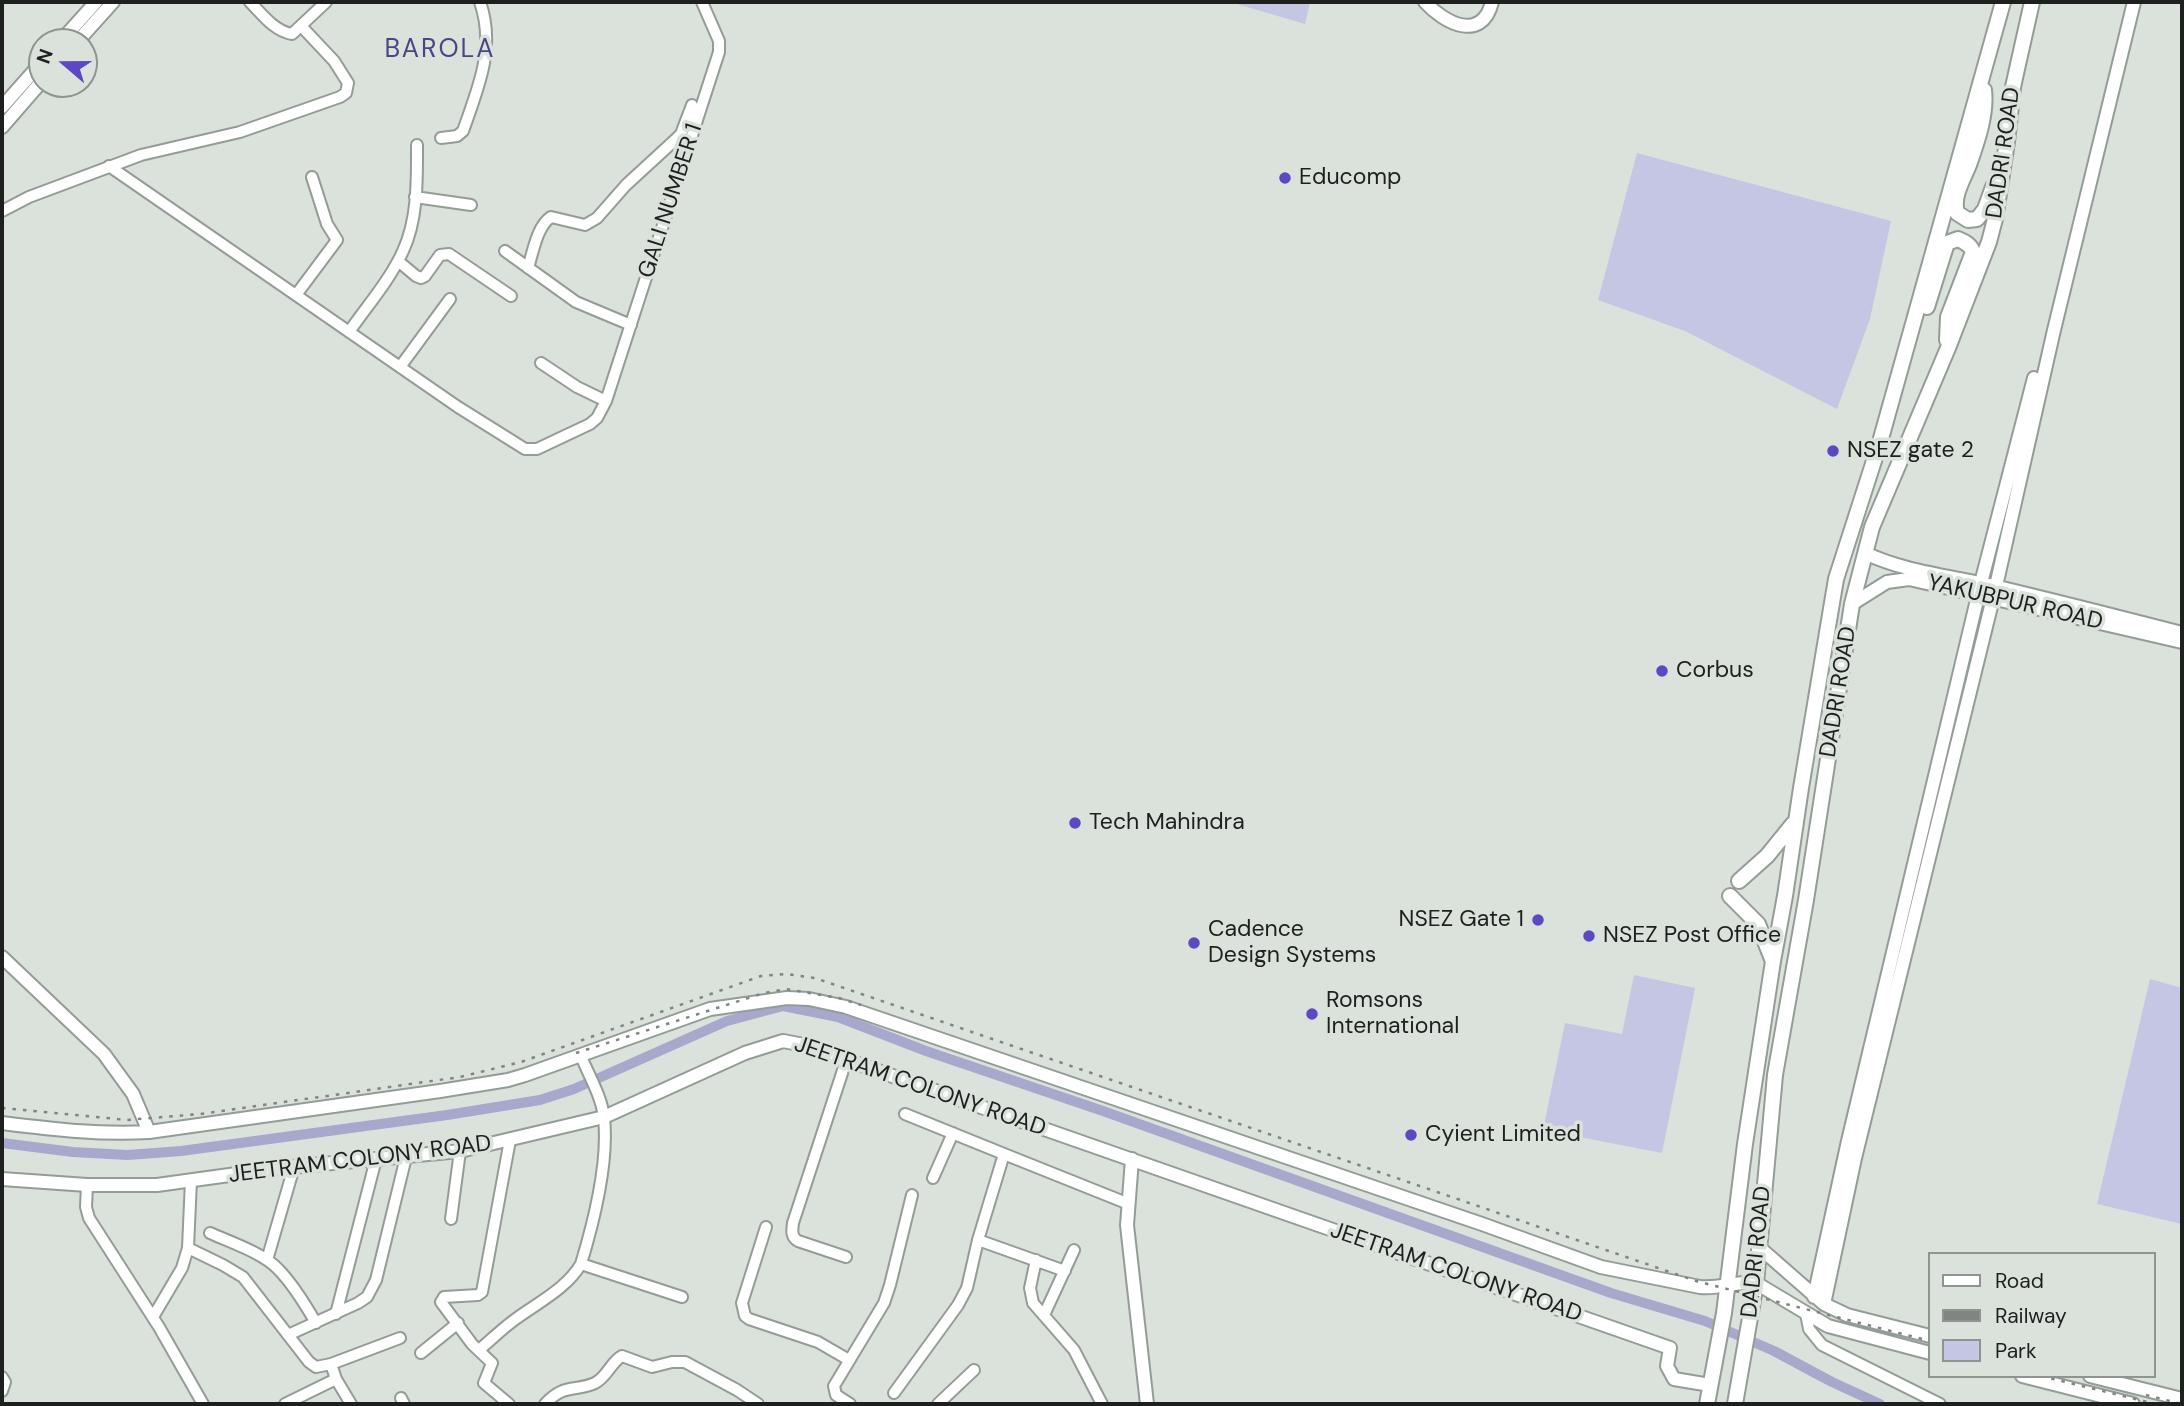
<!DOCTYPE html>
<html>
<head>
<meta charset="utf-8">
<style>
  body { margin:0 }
  #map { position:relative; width:2184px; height:1406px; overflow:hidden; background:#dae2db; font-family:"DM Sans",sans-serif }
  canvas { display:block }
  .frame { position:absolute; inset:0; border:4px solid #1d201e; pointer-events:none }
  .legend { position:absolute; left:1928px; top:1252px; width:228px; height:126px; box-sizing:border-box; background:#dae2db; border:2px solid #8e948f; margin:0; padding:9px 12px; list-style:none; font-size:21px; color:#1d201e }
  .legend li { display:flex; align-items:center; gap:14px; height:35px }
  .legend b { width:35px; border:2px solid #8e948f }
  .north { position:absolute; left:28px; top:28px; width:70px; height:70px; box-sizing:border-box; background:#dae2db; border:2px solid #8e948f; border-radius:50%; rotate:290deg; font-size:19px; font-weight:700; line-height:28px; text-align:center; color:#1d201e }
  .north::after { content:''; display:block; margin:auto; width:24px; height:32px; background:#5c49c1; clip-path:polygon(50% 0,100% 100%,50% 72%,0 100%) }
</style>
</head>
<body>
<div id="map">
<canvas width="2184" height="1406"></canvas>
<div class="frame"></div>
<ul class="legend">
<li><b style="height:9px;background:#fff"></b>Road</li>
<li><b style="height:9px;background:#808581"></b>Railway</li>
<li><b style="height:19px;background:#c5c6e4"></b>Park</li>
</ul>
<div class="north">N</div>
</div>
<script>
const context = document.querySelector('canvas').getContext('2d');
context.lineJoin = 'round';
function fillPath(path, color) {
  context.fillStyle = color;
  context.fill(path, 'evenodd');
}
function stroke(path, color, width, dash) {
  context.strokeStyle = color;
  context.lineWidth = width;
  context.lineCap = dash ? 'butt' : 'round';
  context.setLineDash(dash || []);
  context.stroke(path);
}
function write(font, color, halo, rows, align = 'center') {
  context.font = font + ' "DM Sans",sans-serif';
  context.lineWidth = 7;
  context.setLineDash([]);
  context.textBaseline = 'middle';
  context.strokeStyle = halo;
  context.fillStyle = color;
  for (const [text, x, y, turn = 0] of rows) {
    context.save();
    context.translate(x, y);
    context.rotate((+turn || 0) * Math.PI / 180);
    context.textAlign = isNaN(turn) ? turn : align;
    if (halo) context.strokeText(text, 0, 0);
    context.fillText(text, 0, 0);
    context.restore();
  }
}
const green = new Path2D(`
  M1230 2H1310L1305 24Z
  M1637 153 1891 221 1870 319 1837 409 1685 331 1598 300Z
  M1634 975 1695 988 1662 1153 1543 1130 1565 1023 1622 1034Z
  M2150 979 2182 988V1224L2097 1204Z`);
const canal = new Path2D(`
  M2 1143 73 1152 128 1155 181 1151 447 1115 540 1100 574 1089 727 1021 783 1006 838 1017 926 1051 1103 1111 1611 1293 1705 1321 1774 1351 1832 1382 1880 1404`);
const minor = new Path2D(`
  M250 2C262 14 274 31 292 34L326 2
  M441 138 457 136 463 131C478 88 496 48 480 2
  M109 166 458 407 525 449H537L590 424 597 418 606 401 719 52V41L702 2
  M415 197 471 205
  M2 211 29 197 141 155 240 132 340 97 346 93 348 83 334 61 302 27
  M505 251 576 302 631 325
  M398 261 416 276 421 278 425 276 440 255 449 254 511 296
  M528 268C533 252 537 226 551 217L585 225 597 218 626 185 675 140 681 134 692 105
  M296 295 337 240 327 224 312 177
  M349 332C367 306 390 280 403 251 418 219 417 180 417 145
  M541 363 577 387 606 401
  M400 367 450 299
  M581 1056C589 1076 602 1097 604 1118 609 1163 594 1221 581 1264
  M905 1114 1004 1154
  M933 1178 953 1133
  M87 1185 86 1207 89 1218 159 1327 203 1404
  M451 1219 460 1151
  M766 1227 742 1303 745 1316 749 1319 818 1342 849 1360
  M210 1233C230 1242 263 1253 278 1269 293 1284 305 1304 316 1323
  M978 1240 1065 1271
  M188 1248 223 1265 243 1277 309 1362 316 1367 331 1364 336 1379 351 1404
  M846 1257 798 1241C791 1237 792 1231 793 1223L846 1061
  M267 1260 294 1167
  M1036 1260 1030 1288 1033 1303 1074 1350 1102 1404
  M336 1314 376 1159
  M1806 1314 1809 1329 1822 1345 1940 1404
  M1044 1315 1074 1250
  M153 1317 182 1268 188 1248 191 1180
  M288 1335 358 1303 367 1297 376 1280 406 1157
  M479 1350C492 1339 504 1327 517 1318 539 1302 567 1288 581 1264L682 1297
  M421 1353 458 1323
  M331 1364 400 1338
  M2 1377 5 1382 2 1391
  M894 1393 958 1305 967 1288 978 1240 1004 1154 1129 1204
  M401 1398 404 1404
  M285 1404 336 1379
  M509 1404 484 1383 492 1363 472 1344 441 1302 444 1297 478 1295 482 1292 510 1140
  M545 1404C564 1383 575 1392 595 1383 607 1377 611 1362 622 1356L652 1367 672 1362H685L737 1390 758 1404
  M850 1404 836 1395 834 1386 884 1303 890 1285 912 1195
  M938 1404 974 1370`);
const tertiary = new Path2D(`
  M1425 2C1444 23 1482 43 1492 2
  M60 42 96 2
  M77 42 113 2
  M2 107 42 62
  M2 127 42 81
  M1865 553C1905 572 1951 576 1994 586 2057 601 2120 617 2182 633
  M1852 604 1887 582 1909 579 2182 642
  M2 957 104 1054 133 1094 149 1132
  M2 1123C51 1129 99 1135 149 1132L440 1091 508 1080 525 1075 710 1009 787 998 809 999 846 1007 1482 1224 1601 1267 1700 1287C1720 1289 1737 1281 1756 1283L1828 1326 1930 1353
  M1132 1159 1127 1225 1147 1404
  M2 1179 87 1185H157L280 1168 460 1151 604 1117 745 1053 783 1041 804 1045 1670 1348 1667 1366 1674 1379 1710 1385
  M1760 1248 1824 1304 1847 1315 1930 1336
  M1814 1297 1848 1141 1981 583 2034 378
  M1824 1304 1855 1158 1996 586 2054 330 2134 2
  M2022 1376 2133 1404
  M2090 1376 2182 1399`);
const secondary = new Path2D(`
  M1984 90C1987 114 1977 142 1969 165 1963 180 1952 197 1957 213L1968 220 1977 219 1985 209 1993 187
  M1927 307 1947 243 1958 239C1965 242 1971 245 1973 252L1948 317 1947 340
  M1739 881 1767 856 1793 824
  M1730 896 1758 924 1772 959
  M1707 1404 1724 1313 1745 1144 1773 961 1785 896 1801 788 1836 579 1880 442 2003 2
  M1735 1404 1756 1283 1775 1075 1806 900 1852 604 1872 527 1948 348 1989 242 1995 219 2007 142 2013 87 2032 2`);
const rail = new Path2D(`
  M576 1053 764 993 786 989 839 998 861 1005
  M2 1108 127 1120 200 1114 460 1077 521 1062 761 976 787 974 815 978 1696 1281 1930 1341
  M2041 1376 2156 1404
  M2146 1395 2182 1404`);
const markers = [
  [1285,178,7,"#5c49c1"],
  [1833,451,7,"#5c49c1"],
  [1662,671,7,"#5c49c1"],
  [1075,823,7,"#5c49c1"],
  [1538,920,7,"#5c49c1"],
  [1589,936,7,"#5c49c1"],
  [1194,943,7,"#5c49c1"],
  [1312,1014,7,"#5c49c1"],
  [1411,1135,7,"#5c49c1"]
];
const streetNames = [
  ["DADRI ROAD",2004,153,-82],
  ["GALI NUMBER 1",671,201,-72],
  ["YAKUBPUR ROAD",2015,603,13],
  ["DADRI ROAD",1839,692,-81],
  ["JEETRAM COLONY ROAD",920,1087,19],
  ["JEETRAM COLONY ROAD",360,1160,-7],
  ["DADRI ROAD",1757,1252,-84],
  ["JEETRAM COLONY ROAD",1456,1273,19]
];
const poiNames = [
  ["Educomp",1299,178],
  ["NSEZ gate 2",1847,451],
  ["Corbus",1676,671],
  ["Tech Mahindra",1089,823],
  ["NSEZ Gate 1",1524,920,"right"],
  ["Cadence",1208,930],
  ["Design Systems",1208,956],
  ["NSEZ Post Office",1603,936],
  ["Romsons",1326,1001],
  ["International",1326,1027],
  ["Cyient Limited",1425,1135]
];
const quarterNames = [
  ["BAROLA",440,50]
];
fillPath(green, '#c5c6e4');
stroke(canal, '#a8a8cd', 10);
stroke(minor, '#949c96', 14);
stroke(tertiary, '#949c96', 16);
stroke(secondary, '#949c96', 18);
stroke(minor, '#fff', 10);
stroke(tertiary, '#fff', 12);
stroke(secondary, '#fff', 14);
stroke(rail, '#808581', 2.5, [3.5, 7]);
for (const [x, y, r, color] of markers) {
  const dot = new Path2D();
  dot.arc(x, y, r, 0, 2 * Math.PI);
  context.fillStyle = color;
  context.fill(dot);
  stroke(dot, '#dae2db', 2.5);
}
write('23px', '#1d201e', '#dae2db', streetNames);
write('23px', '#1d201e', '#dae2db', poiNames, 'left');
context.letterSpacing = '2px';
write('26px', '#4a4583', '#dae2db', quarterNames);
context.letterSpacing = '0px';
</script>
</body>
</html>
